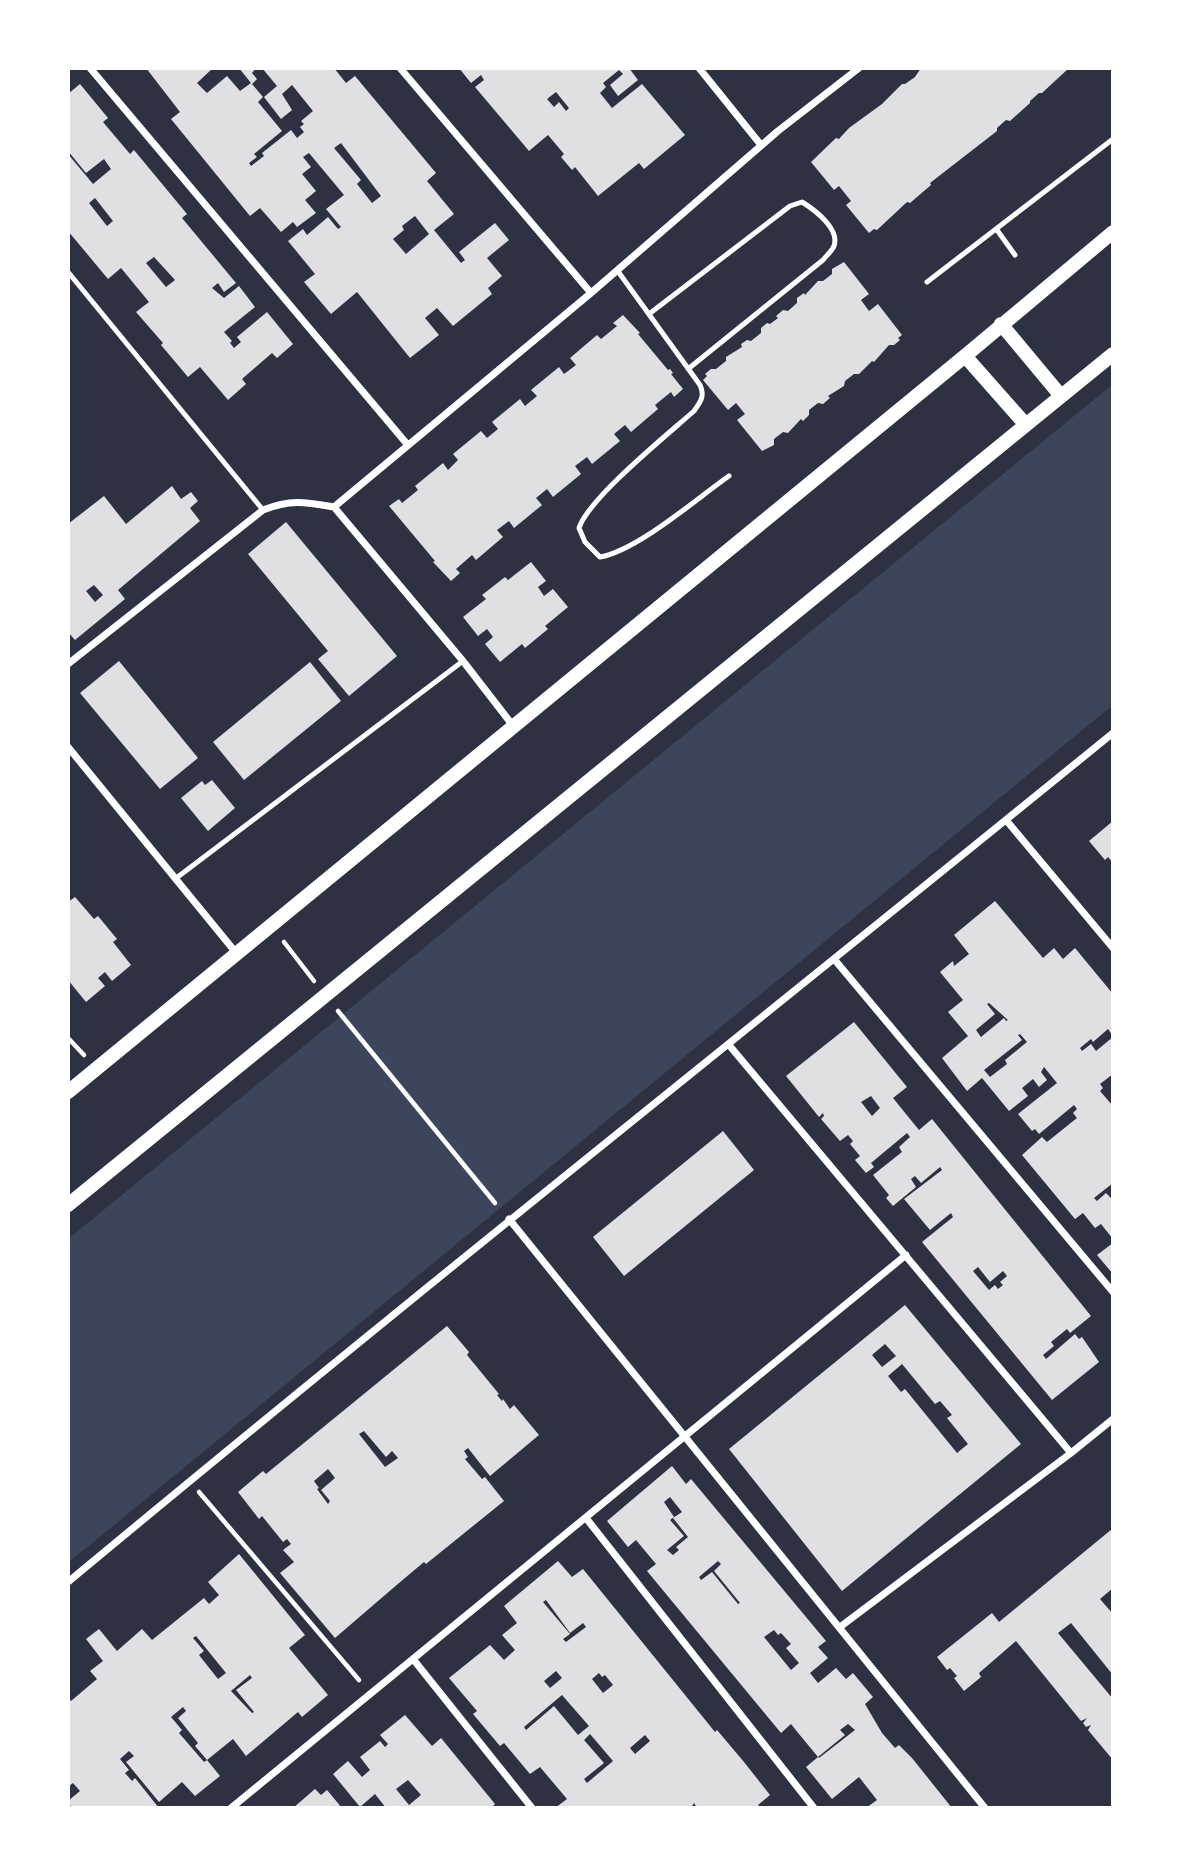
<!DOCTYPE html>
<html>
<head>
<meta charset="utf-8">
<style>
  body { margin:0 }
  #map { position:relative; width:1181px; height:1876px; overflow:hidden; background:#2d3142; font-family:Montserrat,sans-serif }
  canvas { display:block }
  .frame { position:absolute; inset:0; border:70px solid #fff; pointer-events:none }
</style>
</head>
<body>
<div id="map">
<canvas width="1181" height="1876"></canvas>
<div class="frame"></div>
</div>
<script>
const context = document.querySelector('canvas').getContext('2d');
context.lineJoin = 'round';
function fillPath(path, color) {
  context.fillStyle = color;
  context.fill(path, 'evenodd');
}
function stroke(path, color, width, dash) {
  context.strokeStyle = color;
  context.lineWidth = width;
  context.lineCap = dash ? 'butt' : 'round';
  context.setLineDash(dash || []);
  context.stroke(path);
}
const green = new Path2D(`
  M1113 384V705L68 1563V1239Z`);
const building = new Path2D(`
  M146 68H213L197 83 207 93 227 76 240 91 251 83 239 68H256L252 73 257 79 252 84 263 97 258 102 282 131 254 154 257 157 249 163 251 166 264 156 262 153 291 130 297 138 304 132 300 127 304 124 301 121 313 111 292 85 282 94 292 110 281 119 264 97 277 86 262 68H334L346 83 355 76 436 173 427 181 454 214 434 230 461 263 465 260 459 252 495 223 509 240 487 258 502 276 488 288 492 294 453 326 437 308 425 318 439 335 410 358 357 292 331 314 304 282 315 274 288 241 303 229 307 235 328 217 338 229 341 227 326 209 344 195 309 153 303 157 311 167 302 174 316 191 305 200 316 213 297 227 293 222 281 232 260 208 250 216 171 119 180 112ZM341 143 381 196 372 203 357 184 361 180 334 148ZM415 216 429 234 406 254 393 239 404 230 402 226Z
  M459 68H629L638 80 618 96 610 85 623 74 619 70 603 83 606 87 600 93 612 108 642 84 685 135 644 169 639 163 598 196 575 167 572 170 561 157 564 154 548 135 529 151 475 87 484 80 481 75 471 83ZM556 92 569 108 566 111 559 102 554 107 547 99Z
  M921 68H1069L1042 93H1039L1030 101V103L1010 121 1006 120 997 128V131L930 183 931 185 910 203 907 202 877 230 874 229 869 233 846 205 851 201 839 186 834 190 811 162 836 138 839 139 849 128 882 104 902 84H905L915 77Z
  M80 84 108 118 103 122 130 154 134 150 187 214 182 218 236 283 224 292 218 283 212 288 224 298 239 286 255 307 224 332 232 341 230 343 234 348 241 342 237 337 267 312 293 344 277 358 272 353 242 379 246 384 228 400 200 367 188 377 161 345 163 343 136 312 149 302 121 268 108 279 68 231V154L93 184 111 169 104 159 86 173 68 151V94ZM95 198 113 221 107 226 89 203ZM154 257 175 280 166 287 146 263Z
  M844 262 869 294 861 300 869 311 878 304 902 335 898 338 900 340 894 345H889L874 362 872 361 859 374H854L845 381 844 386 828 396 830 398 823 404 818 403 809 410V415L803 421 801 419 788 433 783 432 774 439V445L762 451 737 420 745 414 736 403 728 410 703 380 707 376 705 374 711 369H716L726 361V357L742 347 741 344 747 340 751 341 761 333V328L767 323 770 324 778 318 776 316 783 310 788 311 797 303V298L804 293 805 295 818 281H823L832 274V269Z
  M623 315 640 333 638 334 668 370 670 369 673 373 671 374 683 389 674 397 671 392 655 405 658 409 631 432 625 425 614 434 620 441 592 464 587 457 575 466 581 474 553 497 547 489 536 498 542 505 514 528 509 521 497 530 503 537 476 560 472 555 456 569 460 573 451 581 433 562 435 561 389 506 399 499 402 503 418 490 415 486 443 463 448 470 458 460 453 454 481 431 487 438 498 429 492 422 520 399 525 406 537 396 531 390 559 367 564 374 576 365 570 358 597 335 601 339 617 326 613 323Z
  M172 486 181 499 191 492 198 501 190 508 200 521 118 590 125 599 75 640 68 632V524L104 496 126 524ZM94 585 103 595 95 602 86 591Z
  M286 522 397 656 349 696 318 659 328 651 248 554Z
  M531 562 546 581 538 587 544 596 553 589 568 607 545 626 548 629 525 648 522 644 500 662 485 644 493 637 487 629 478 636 463 617 486 599 482 595 505 577 508 580Z
  M119 661 198 758 160 789 80 693Z
  M310 662 341 701 244 780 213 742Z
  M212 780 235 808 208 831 181 798 202 781 205 785Z
  M1113 821V863L1108 857 1105 860 1089 841Z
  M75 897 94 919 98 916 117 939 113 942 131 965 112 981 105 972 98 978 105 986 86 1002 68 980V902Z
  M995 901 1043 958 1054 948 1063 959 1075 948 1113 994V1036L1108 1029 1093 1042 1091 1039 1080 1048 1082 1051 1091 1044 1096 1051 1113 1037V1074L1100 1084 1103 1088 1100 1091 1113 1106V1183L1094 1198 1097 1201 1106 1193 1111 1198 1113 1197V1239L1101 1224 1095 1228 1083 1213 1075 1219 1022 1155 1042 1137 1047 1142 1077 1118 1073 1113 1077 1109 1074 1105 1039 1134 1035 1129 1032 1131 1018 1114 1057 1083 1044 1067 1041 1072 1047 1080 1039 1087 1033 1079 1022 1088 1028 1096 1009 1111 982 1078 967 1091 942 1058 968 1036 948 1012 963 1000 940 972 953 961 954 966 969 954 954 935ZM989 1003 1008 1020 1006 1021 1004 1018 981 1037 976 1030 995 1014 987 1004ZM1020 1034 1027 1042 1005 1060 1007 1064 990 1077 984 1070 1022 1040 1018 1035Z
  M854 1022 907 1087 893 1098 919 1130 932 1119 1091 1316 1070 1333 1067 1329 1051 1342 1054 1346 1043 1355 1046 1359 1075 1334 1079 1339 1082 1337 1099 1362 1052 1400 922 1242 953 1217 951 1213 930 1230 904 1199 942 1170 940 1167 921 1183 915 1176 911 1179 916 1187 893 1206 886 1198 889 1195 873 1175 902 1152 899 1147 910 1137 907 1133 871 1163 874 1167 866 1173 855 1160 860 1156 850 1144 853 1141 848 1135 840 1141 821 1119 824 1116 823 1113 819 1117 786 1076ZM871 1096 880 1108 872 1116 861 1102ZM978 1267 990 1282 1003 1271 1007 1276 1000 1282 1003 1285 998 1289 995 1285 989 1290 973 1271Z
  M723 1131 754 1170 624 1276 593 1237Z
  M1113 1243V1274L1097 1255Z
  M905 1305 1021 1444 842 1591 729 1449ZM885 1344 896 1356 882 1367 872 1355ZM902 1364 935 1404 940 1401 952 1415 947 1418 968 1444 957 1453 905 1389 901 1392 888 1376Z
  M447 1326 469 1352 467 1355 499 1394 497 1395 502 1401 503 1399 510 1409 514 1405 539 1435 490 1476 468 1448 464 1451 468 1457 465 1459 482 1479 485 1477 504 1501 426 1564 424 1562 399 1583 335 1638 280 1573 294 1562 283 1550 291 1544 287 1539 283 1542 262 1516 259 1519 238 1492 263 1471 266 1474ZM364 1431 386 1457 392 1451 398 1458 385 1467 359 1434ZM328 1469 335 1478 321 1490 330 1501 328 1504 317 1489 319 1488 314 1481Z
  M672 1466 686 1484 691 1479 826 1641 818 1647 828 1658 810 1673 818 1683 836 1668 846 1679 853 1673 873 1697 865 1704 882 1733 895 1748 899 1745 912 1758 952 1808H866L877 1800 859 1777 832 1799 806 1767 818 1757 799 1734 791 1724 781 1733 647 1571 656 1564 636 1540 628 1547 607 1521ZM670 1497 682 1512 673 1518 688 1537 676 1547 679 1550 673 1555 667 1550 684 1536 670 1520 674 1517 664 1502ZM718 1561 721 1564 714 1571 740 1603 738 1604 712 1572 701 1580 699 1577ZM774 1630 778 1635 781 1633 791 1644 786 1648 799 1663 791 1670 764 1637ZM848 1724 855 1730 819 1758 818 1757 845 1735 840 1730Z
  M1112 1529 1113 1588 1100 1599 1113 1614V1675L1071 1623 1058 1633 1113 1699V1760L1088 1730 1091 1725 1086 1727 1083 1723 1087 1718 1081 1721 1016 1641 979 1673 981 1677 964 1691 954 1678 957 1676 950 1668 947 1670 937 1657 992 1613 999 1622Z
  M239 1554 305 1635 289 1648 328 1695 302 1717 298 1712 246 1756 233 1739 207 1760 220 1776 195 1796 182 1782 159 1802 126 1762 134 1756 129 1751 120 1759 129 1770 125 1773 132 1781 135 1778 159 1808H72L68 1801 80 1791 73 1783 68 1787V1698L71 1701 97 1679 90 1671 103 1661 86 1639 99 1629 117 1651 142 1629 152 1640 204 1598 209 1604 219 1595 208 1582ZM196 1636 226 1673 218 1679 199 1655 204 1651 193 1638ZM250 1675 252 1678 236 1690 254 1712 252 1713 231 1691ZM183 1707 186 1711 178 1718 198 1743 195 1746 207 1760 204 1762 179 1733 182 1730 171 1717Z
  M558 1561 572 1577 583 1569 715 1732 717 1730 744 1762 770 1795 758 1805 761 1808H697L694 1803 691 1808H555L567 1799 540 1767 530 1774 504 1743 500 1746 473 1714 477 1711 449 1678 490 1645 504 1660 515 1650 502 1635 517 1623 504 1606ZM546 1600 570 1633 583 1623 586 1627 566 1642 563 1639 570 1634 543 1602ZM556 1671 562 1678 550 1688 544 1681ZM599 1673 602 1677 605 1675 613 1685 603 1693 592 1679ZM562 1695 589 1726 578 1735 554 1706 526 1730 524 1727ZM590 1734 613 1761 587 1783 584 1779 604 1763 584 1740ZM645 1735 650 1741 635 1754 630 1748Z
  M405 1715 432 1746 441 1738 495 1804 491 1808H386L375 1794 360 1807 333 1774 348 1761 362 1777 370 1770 360 1757 380 1741 385 1747 388 1744 380 1735ZM408 1780 421 1795 409 1805 396 1789Z
  M315 1789 321 1795 327 1790 342 1808H293Z`);
const path = new Path2D(`
  M284 942 314 981
  M338 1011 495 1203
  M68 1038 84 1055
  M199 1492 359 1680`);
const service = new Path2D(`
  M997 230 1015 255
  M617 270 700 385C705 396 701 401 694 411 667 435 589 498 579 528L585 542 600 557C638 550 696 499 729 476
  M68 272 263 510
  M927 282 1113 139
  M649 314 790 206 802 202C815 210 840 229 834 246 832 251 826 256 823 260L688 369
  M175 879 463 661`);
const minor = new Path2D(`
  M90 68 407 444
  M400 68 591 293
  M699 68 761 145
  M68 664 263 510C291 499 305 502 334 507
  M514 727 463 661 334 507 591 293 778 131 859 68
  M68 747 237 954
  M1006 820 1113 948
  M834 959 1113 1292
  M729 1045 1071 1453
  M509 1219 985 1808
  M586 1518 814 1808
  M68 1582C413 1295 765 1016 1113 733
  M840 1627 1071 1453 1113 1419
  M413 1659 532 1808
  M231 1808 906 1255`);
const secondary = new Path2D(`
  M1001 324 1061 396
  M965 356 1026 425
  M68 1092 965 356 1113 232
  M68 1205 1113 354`);
fillPath(green, '#3c4559');
fillPath(building, '#e0e0e3');
stroke(path, '#fff', 4.5);
stroke(service, '#fff', 5);
stroke(minor, '#fff', 7);
stroke(secondary, '#fff', 14);
</script>
</body>
</html>
